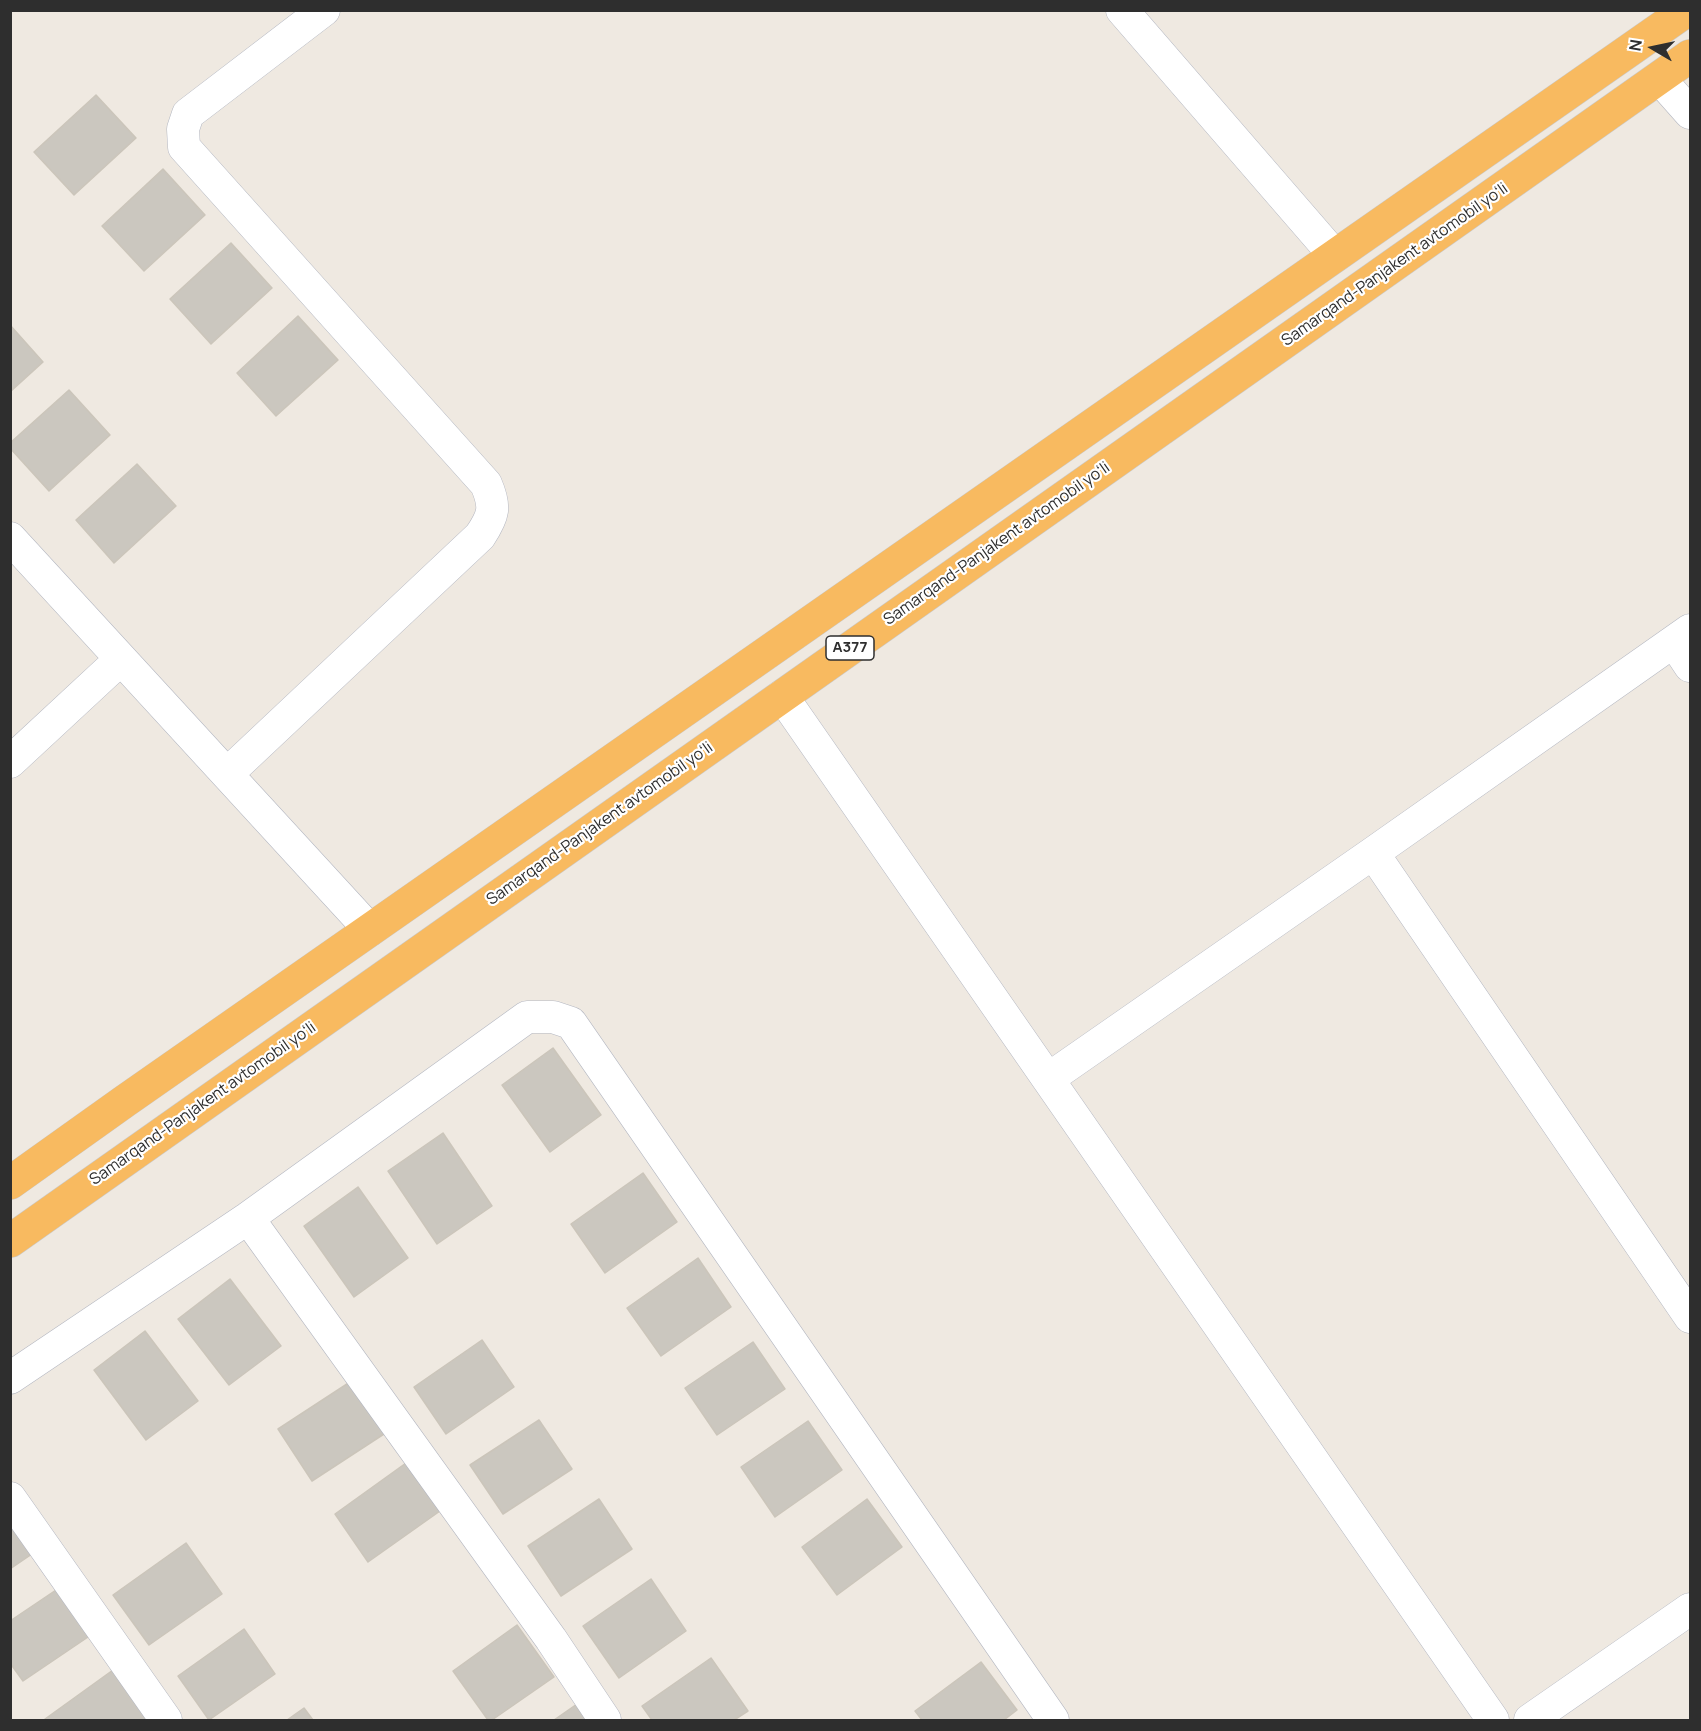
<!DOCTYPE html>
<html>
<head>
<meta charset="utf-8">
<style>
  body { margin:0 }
  #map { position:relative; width:1701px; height:1731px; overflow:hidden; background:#efe9e1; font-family:Manrope,sans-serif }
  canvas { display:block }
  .frame { position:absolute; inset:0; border:12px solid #2e2e2e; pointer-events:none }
  .north { position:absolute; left:1623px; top:18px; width:60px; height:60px; -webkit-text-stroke:4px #fff; paint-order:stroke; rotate:279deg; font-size:16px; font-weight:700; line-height:24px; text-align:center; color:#2e2e2e }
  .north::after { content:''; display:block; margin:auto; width:21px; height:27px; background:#2e2e2e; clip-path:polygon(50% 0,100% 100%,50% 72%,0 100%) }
</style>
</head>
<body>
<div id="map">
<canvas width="1701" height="1731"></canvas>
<div class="frame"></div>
<div class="north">N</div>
</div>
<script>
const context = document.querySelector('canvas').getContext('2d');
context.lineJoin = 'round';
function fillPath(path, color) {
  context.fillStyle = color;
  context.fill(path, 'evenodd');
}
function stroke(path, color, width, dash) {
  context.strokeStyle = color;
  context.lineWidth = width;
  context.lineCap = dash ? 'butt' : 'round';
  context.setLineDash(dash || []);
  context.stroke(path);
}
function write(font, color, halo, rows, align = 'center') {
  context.font = font + ' Manrope,sans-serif';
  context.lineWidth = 4.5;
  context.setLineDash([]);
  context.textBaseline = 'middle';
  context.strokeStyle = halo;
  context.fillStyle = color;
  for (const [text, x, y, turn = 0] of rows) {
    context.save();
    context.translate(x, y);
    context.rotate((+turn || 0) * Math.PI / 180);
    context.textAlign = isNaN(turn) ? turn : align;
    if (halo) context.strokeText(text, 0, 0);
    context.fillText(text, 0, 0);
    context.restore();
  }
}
const building = new Path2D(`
  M96 95 136 138 74 195 34 152Z
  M163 169 205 215 144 271 102 226Z
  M231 243 272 288 211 344 170 299Z
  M298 316 338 360 276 416 237 373Z
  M10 325 43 362 10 392Z
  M69 390 110 435 49 491 10 448V443Z
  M137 464 176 506 114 563 76 520Z
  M553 1048 601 1115 550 1152 502 1085Z
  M443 1133 492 1206 437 1244 388 1171Z
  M643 1173 677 1222 605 1273 571 1224Z
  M358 1187 408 1258 354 1297 304 1226Z
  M698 1258 731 1307 661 1356 627 1308Z
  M230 1279 281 1346 229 1385 178 1319Z
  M145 1331 198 1401 146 1440 94 1370Z
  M482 1340 514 1387 446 1434 414 1387Z
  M753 1342 785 1389 717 1435 685 1388Z
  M350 1382 384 1434 312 1481 278 1429Z
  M539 1420 572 1469 503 1514 470 1465Z
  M808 1421 842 1470 775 1517 741 1467Z
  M406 1463 440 1511 368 1562 335 1514Z
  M599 1499 632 1549 561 1596 528 1546Z
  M867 1499 902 1547 837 1595 802 1547Z
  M10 1523 32 1554 10 1569Z
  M186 1543 222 1594 149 1645 113 1595Z
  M651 1579 686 1631 619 1678 583 1626Z
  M59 1588 91 1635 23 1681 10 1663V1621Z
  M517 1625 554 1677 492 1720H488L453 1671Z
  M244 1629 275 1674 209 1720 178 1676Z
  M711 1658 748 1711 734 1720H652L642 1706Z
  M981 1662 1017 1710 1004 1720H922L915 1711Z
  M113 1670 148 1720H46L45 1719Z
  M577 1704 589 1720H554Z
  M304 1708 313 1720H287Z`);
const minor = new Path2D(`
  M1122 10 1335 256
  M1659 78 1690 113
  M10 538 370 930
  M1674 642 1690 666
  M782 696 1493 1720
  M10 762 121 659
  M227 774 480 536C494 515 496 507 486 484L184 147 183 129 188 114 324 10
  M1373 853 1690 1317
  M1048 1079 1373 853 1690 630
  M248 1218 551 1639 605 1720
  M10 1378 248 1218 527 1017H553L571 1023 1053 1720
  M10 1498 166 1720
  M1530 1720 1690 1609`);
const trunk = new Path2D(`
  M10 1183 125 1101 1687 10
  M10 1241 1690 56`);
const shields = [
  [850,648,48]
];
const shieldNames = [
  ["A377",850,648]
];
const streetNames = [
  ["Samarqand-Panjakent avtomobil yoʻli",1395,265,-35],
  ["Samarqand-Panjakent avtomobil yoʻli",997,544,-35],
  ["Samarqand-Panjakent avtomobil yoʻli",600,824,-35],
  ["Samarqand-Panjakent avtomobil yoʻli",203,1104,-35]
];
fillPath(building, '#cbc7bf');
stroke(building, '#cbc5ba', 1.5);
stroke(minor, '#b4b7c1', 33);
stroke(trunk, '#c9c9c9', 34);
stroke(minor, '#fff', 32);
stroke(trunk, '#f8ba60', 33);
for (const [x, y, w] of shields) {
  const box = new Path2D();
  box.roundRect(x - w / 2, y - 12, w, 24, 4.5);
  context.fillStyle = '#fff';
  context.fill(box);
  stroke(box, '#2e2e2e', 1.5);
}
write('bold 15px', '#2e2e2e', null, shieldNames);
write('16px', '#2e2e2e', '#fff', streetNames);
</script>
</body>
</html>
